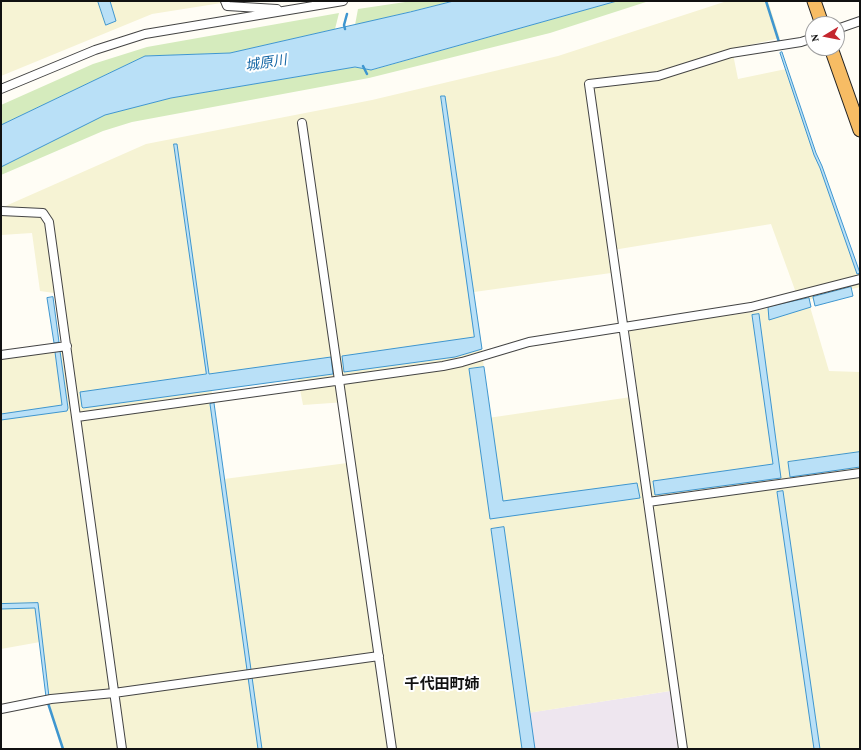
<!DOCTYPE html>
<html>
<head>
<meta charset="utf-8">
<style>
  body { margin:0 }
  #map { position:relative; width:861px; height:750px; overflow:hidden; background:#fffdf5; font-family:"Crimson Pro",serif }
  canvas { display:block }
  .frame { position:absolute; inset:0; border:2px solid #111; pointer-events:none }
  .north { position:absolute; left:805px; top:16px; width:40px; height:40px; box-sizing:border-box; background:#fff; border:1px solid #a0a0a0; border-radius:50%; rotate:260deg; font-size:11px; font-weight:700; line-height:16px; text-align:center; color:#111 }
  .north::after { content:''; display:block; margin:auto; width:14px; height:18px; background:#c4262e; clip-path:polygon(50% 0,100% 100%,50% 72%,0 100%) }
</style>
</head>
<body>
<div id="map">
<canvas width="861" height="750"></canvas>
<div class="frame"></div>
<div class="north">N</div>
</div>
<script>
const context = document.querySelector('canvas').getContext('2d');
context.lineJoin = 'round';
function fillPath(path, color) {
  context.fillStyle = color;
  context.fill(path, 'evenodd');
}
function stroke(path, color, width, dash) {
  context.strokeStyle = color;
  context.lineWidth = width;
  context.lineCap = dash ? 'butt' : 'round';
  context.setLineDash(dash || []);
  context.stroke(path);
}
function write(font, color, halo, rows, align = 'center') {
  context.font = font + ' "Crimson Pro","Noto Sans JP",serif';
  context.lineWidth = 4;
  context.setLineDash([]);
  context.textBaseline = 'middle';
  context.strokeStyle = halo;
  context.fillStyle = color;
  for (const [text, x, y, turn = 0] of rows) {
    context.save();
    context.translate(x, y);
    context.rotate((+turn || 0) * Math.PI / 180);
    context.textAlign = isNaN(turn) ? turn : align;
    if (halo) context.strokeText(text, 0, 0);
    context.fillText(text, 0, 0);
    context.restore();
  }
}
const industrial = new Path2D(`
  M670 691 678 749H533L527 713Z`);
const farmland = new Path2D(`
  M1 1H234L152 14 1 76Z
  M727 1H768L780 38 732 49 738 79 786 69 860 276V287L808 300 829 371 860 372V749H678L670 691 528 713 533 749H63L49 702 40 642 1 649V357L63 348 54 293 40 291 32 233 1 235V208L146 144 372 100 558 56ZM771 224 799 301 753 312 629 329 638 396 488 418 482 347 474 292 611 273 607 251ZM297 374 303 405 346 402 355 462 224 479 211 386Z`);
const green = new Path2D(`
  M412 1H454L355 25 358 9Z
  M617 1H649L550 33 369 78 132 122 103 131 1 175V167L104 115 171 98 355 67 372 70Z
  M339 13 335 29 230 53 145 56 1 125V105L93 64 147 47Z`);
const water = new Path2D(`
  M98 1H110L116 21 106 25Z
  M454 1H617L371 70 355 67 171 98 105 115 1 167V125L145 56 230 53 410 12Z
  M782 52 816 153 822 166 860 273 857 274 820 168 814 155 780 53Z
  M441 96H445L482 349 455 357 344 372 342 356 474 337Z
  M174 144H177L209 374 331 357 333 374 83 408 82 407 80 392 206 374Z
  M851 287 853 296 815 306 813 297Z
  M53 297 59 342 54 343 47 298Z
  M809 298 811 307 769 320 768 307Z
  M759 314 781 478 655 495 653 481 773 464 752 315Z
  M60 351 68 408 67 411 1 420V414L62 405 55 352Z
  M484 367 503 501 637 483 640 498 490 519 469 369Z
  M214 403 262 749H258L210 404Z
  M860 452V467L790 477 788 462Z
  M783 491 820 749H814L777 492Z
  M504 527 535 749H522L491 529Z
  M38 603 49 697H46L35 608 1 609V604Z`);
const stream = new Path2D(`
  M766 1 779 42
  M345 29 344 25 347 14
  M363 66 367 74
  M48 703 63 749`);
const minor = new Path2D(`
  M225 1 227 6 277 9
  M837 29 860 21
  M1 89 95 50 145 34 343 1
  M302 123 392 749
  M1 211 43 213 49 222 122 749
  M1 355 67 346
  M77 417 443 366 462 362 529 342 751 307 860 279
  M648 502 860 473
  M1 709 51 699 114 693 379 656
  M683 749 589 84 658 76 731 53 801 42 813 38`);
const trunk = new Path2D(`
  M814 1 822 24
  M831 48 860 130`);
const waterNames = [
  ["城原川",266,63,-9]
];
const quarterNames = [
  ["千代田町姉",442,684]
];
fillPath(industrial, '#eee6ef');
fillPath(farmland, '#f6f3d4');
fillPath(green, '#d5ebbd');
fillPath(water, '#b9e0f7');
stroke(water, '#3f96cf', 1);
stroke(stream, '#3f96cf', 2.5);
stroke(minor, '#444', 10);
stroke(trunk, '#222', 15);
stroke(minor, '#fff', 8);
stroke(trunk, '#f7bc64', 13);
write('italic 14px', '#1768a6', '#fff', waterNames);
write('bold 15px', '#111', '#fff', quarterNames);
</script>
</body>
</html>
